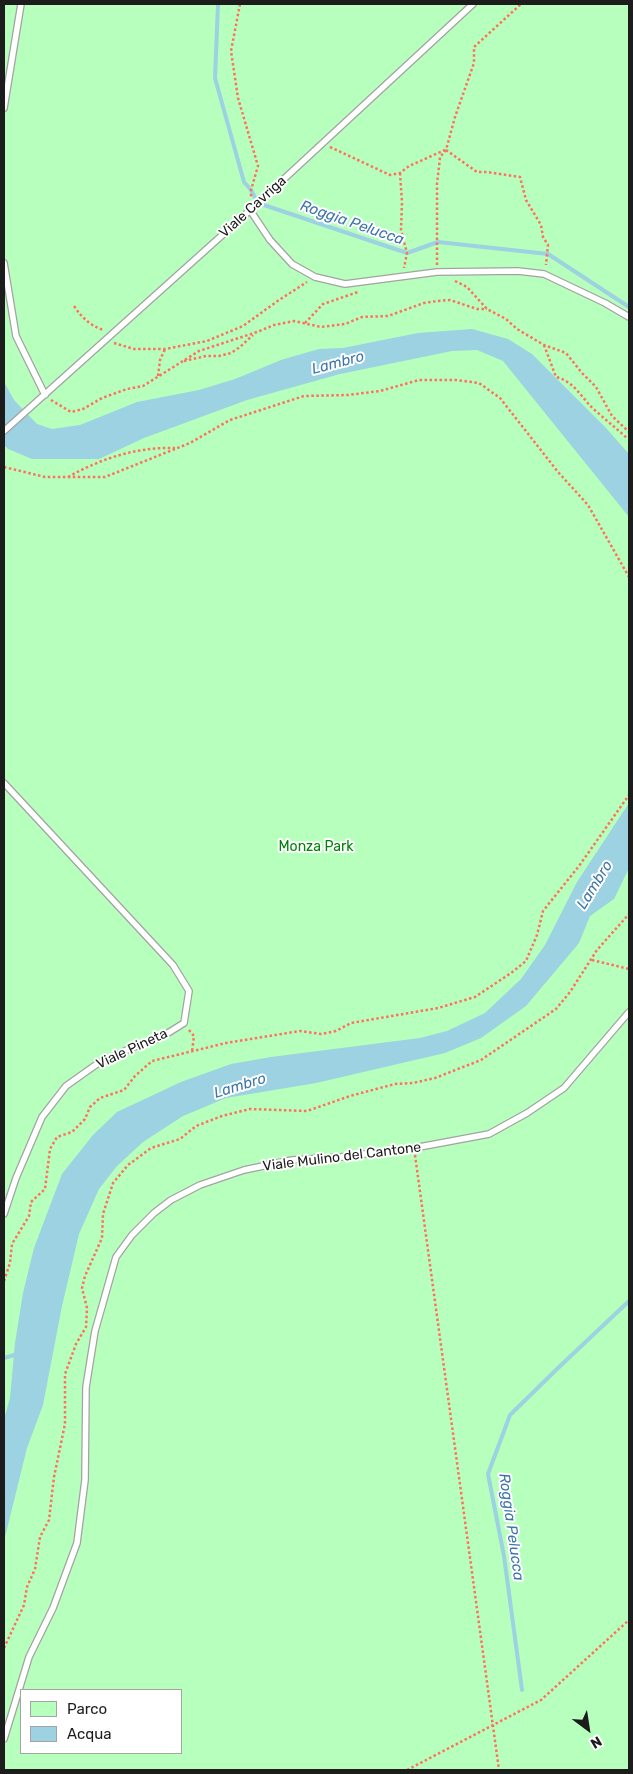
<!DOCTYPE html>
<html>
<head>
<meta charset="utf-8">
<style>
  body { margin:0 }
  #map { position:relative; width:633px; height:1774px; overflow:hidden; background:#efeae0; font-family:Rubik,sans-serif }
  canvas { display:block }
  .frame { position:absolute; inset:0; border:5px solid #1c1c1c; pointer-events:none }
  .legend { position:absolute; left:20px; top:1689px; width:162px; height:65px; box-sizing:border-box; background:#fff; border:1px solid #a4a4a4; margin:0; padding:6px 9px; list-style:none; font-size:15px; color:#1c1c1c }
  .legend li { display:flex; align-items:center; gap:10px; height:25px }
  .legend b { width:25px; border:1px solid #a4a4a4 }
  .north { position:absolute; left:563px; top:1704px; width:50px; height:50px; -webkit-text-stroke:4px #fff; paint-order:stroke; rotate:149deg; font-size:14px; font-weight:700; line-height:20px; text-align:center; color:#1c1c1c }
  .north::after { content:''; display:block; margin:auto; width:18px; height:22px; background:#1c1c1c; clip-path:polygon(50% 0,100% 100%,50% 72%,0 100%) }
</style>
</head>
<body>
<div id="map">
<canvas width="633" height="1774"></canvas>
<div class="frame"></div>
<ul class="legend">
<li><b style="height:14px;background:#b7ffbc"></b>Parco</li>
<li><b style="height:14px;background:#9cd2e1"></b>Acqua</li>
</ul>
<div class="north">N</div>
</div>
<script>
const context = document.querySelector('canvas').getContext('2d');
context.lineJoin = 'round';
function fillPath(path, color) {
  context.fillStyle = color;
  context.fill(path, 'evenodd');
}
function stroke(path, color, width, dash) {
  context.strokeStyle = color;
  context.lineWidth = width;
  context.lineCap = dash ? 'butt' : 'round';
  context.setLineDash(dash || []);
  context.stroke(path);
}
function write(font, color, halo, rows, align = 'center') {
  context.font = font + ' Rubik,sans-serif';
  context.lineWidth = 4;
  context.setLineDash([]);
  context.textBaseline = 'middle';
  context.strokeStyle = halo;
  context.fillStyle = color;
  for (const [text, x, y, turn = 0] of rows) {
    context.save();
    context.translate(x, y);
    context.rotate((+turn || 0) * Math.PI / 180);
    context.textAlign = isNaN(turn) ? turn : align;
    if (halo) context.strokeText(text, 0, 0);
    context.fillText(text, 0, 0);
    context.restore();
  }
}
const park = new Path2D(`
  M4 4H629V1770H4ZM21 1690H181V1753H21Z`);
const water = new Path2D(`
  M472 329 508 339 532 354 606 428 629 454V517L503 361 477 350 452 351 340 374 247 400 144 438 99 459H32L8 449 4 445V382L14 400 37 424 52 429 80 425 137 402 199 390 235 379 281 360 319 349 343 348 418 333Z
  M629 803V868L614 899 590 916 579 943 526 1006 481 1038 445 1053 316 1083 226 1098 183 1116 143 1142 117 1166 99 1189 79 1234 62 1306 43 1405 27 1448 4 1541V1419L10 1398 15 1343 23 1293 34 1248 62 1174 93 1135 117 1112 181 1082 231 1064 271 1057 420 1038 447 1031 485 1013 521 979 545 945 577 882Z`);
const stream = new Path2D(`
  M218 4 215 78 244 182 251 190 258 203 407 253 438 242 548 254 629 307
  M4 1358 18 1354
  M522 1690 504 1556 488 1474 510 1415 557 1369 629 1301`);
const path = new Path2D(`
  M240 4 231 51 238 98 258 166 251 190V198
  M330 147 390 175 400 173 409 166 445 150
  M446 150 477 172H487L520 177 526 200 541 225 543 237 548 245 546 265
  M400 173 402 202 401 230 407 253 404 268
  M437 265V183L439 167 440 157 446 150 455 117 474 63V47L521 4
  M455 281 467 287 487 309 506 319 517 329 544 345 566 353 582 373 596 387 612 416 629 432
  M74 306C82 318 90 325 103 330
  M305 323 323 304 358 292
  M114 343 134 349H165L207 341 243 326 279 300 307 282
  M544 345 556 377C576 382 582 400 597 412 607 421 617 429 627 438H629
  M184 361 206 356H219L231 353 240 347 253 335
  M158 376 160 360 165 349
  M51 400 71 412 83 409 102 398 127 389 143 386 199 351 257 332 274 325 294 321 321 327 345 324 362 317 388 316 424 303 437 301 450 300 477 309H487
  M4 467 45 477H105L190 443 230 420 304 396 348 395 380 391 419 380H456L479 383 500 398 558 472 588 505 629 577
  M68 477C102 458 137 447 175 448
  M592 960 629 969
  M189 1030 194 1036 192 1052
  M415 1155 499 1770
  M4 1281 10 1263 12 1244 29 1216 31 1202 45 1189 50 1149 57 1137 72 1132 85 1119 90 1107 100 1098 124 1090 135 1076 152 1061 226 1043 300 1031 321 1034 336 1031 351 1023 438 1008 475 997 511 973 526 961 537 935 543 911 579 866 629 795
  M4 1648 24 1605 27 1587 35 1569 40 1537 49 1520 54 1477 65 1424V1374L76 1344 86 1327 87 1308 82 1288 85 1276 102 1238 103 1214 113 1183 128 1165 151 1148 180 1139 196 1126 222 1116 250 1109 307 1111 350 1096 395 1084 413 1083 435 1078 481 1060 556 1009 570 992 597 950 629 914
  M407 1770 541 1700 629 1620`);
const service = new Path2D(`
  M4 108 21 4
  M250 210 270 240 292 264 315 277 345 284 437 272 518 271 544 274 605 303 629 317
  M4 263 16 336 45 395
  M4 431 258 203 473 4
  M4 783 173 965 189 991 184 1023 160 1038 131 1048 97 1064 66 1086 42 1117 16 1178 4 1214
  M4 1739 29 1657 53 1608 77 1543 85 1480 86 1387 95 1331 116 1257 132 1235 154 1213 171 1200 200 1185 244 1170 292 1160 341 1157 414 1148 489 1134 527 1113 564 1088 629 1012`);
const streetNames = [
  ["Viale Cavriga",253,207,-42],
  ["Viale Pineta",132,1049,-25],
  ["Viale Mulino del Cantone",342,1157,-7]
];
const parkNames = [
  ["Monza Park",316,847]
];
const waterNames = [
  ["Roggia Pelucca",352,223,19],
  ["Lambro",338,363,-15],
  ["Lambro",595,885,-58],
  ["Lambro",240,1086,-17],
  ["Roggia Pelucca",511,1527,82]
];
fillPath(park, '#b7ffbc');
fillPath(water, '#9cd2e1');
stroke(stream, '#9cd2e1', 4);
stroke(service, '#a3a3a3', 8);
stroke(path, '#ff7061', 2.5, [2.5, 2.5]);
stroke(service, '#fff', 5.5);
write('14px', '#1c1c1c', '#fff', streetNames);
write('14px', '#01830a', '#fff', parkNames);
write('italic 15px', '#3e76ac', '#fff', waterNames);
</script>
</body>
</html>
